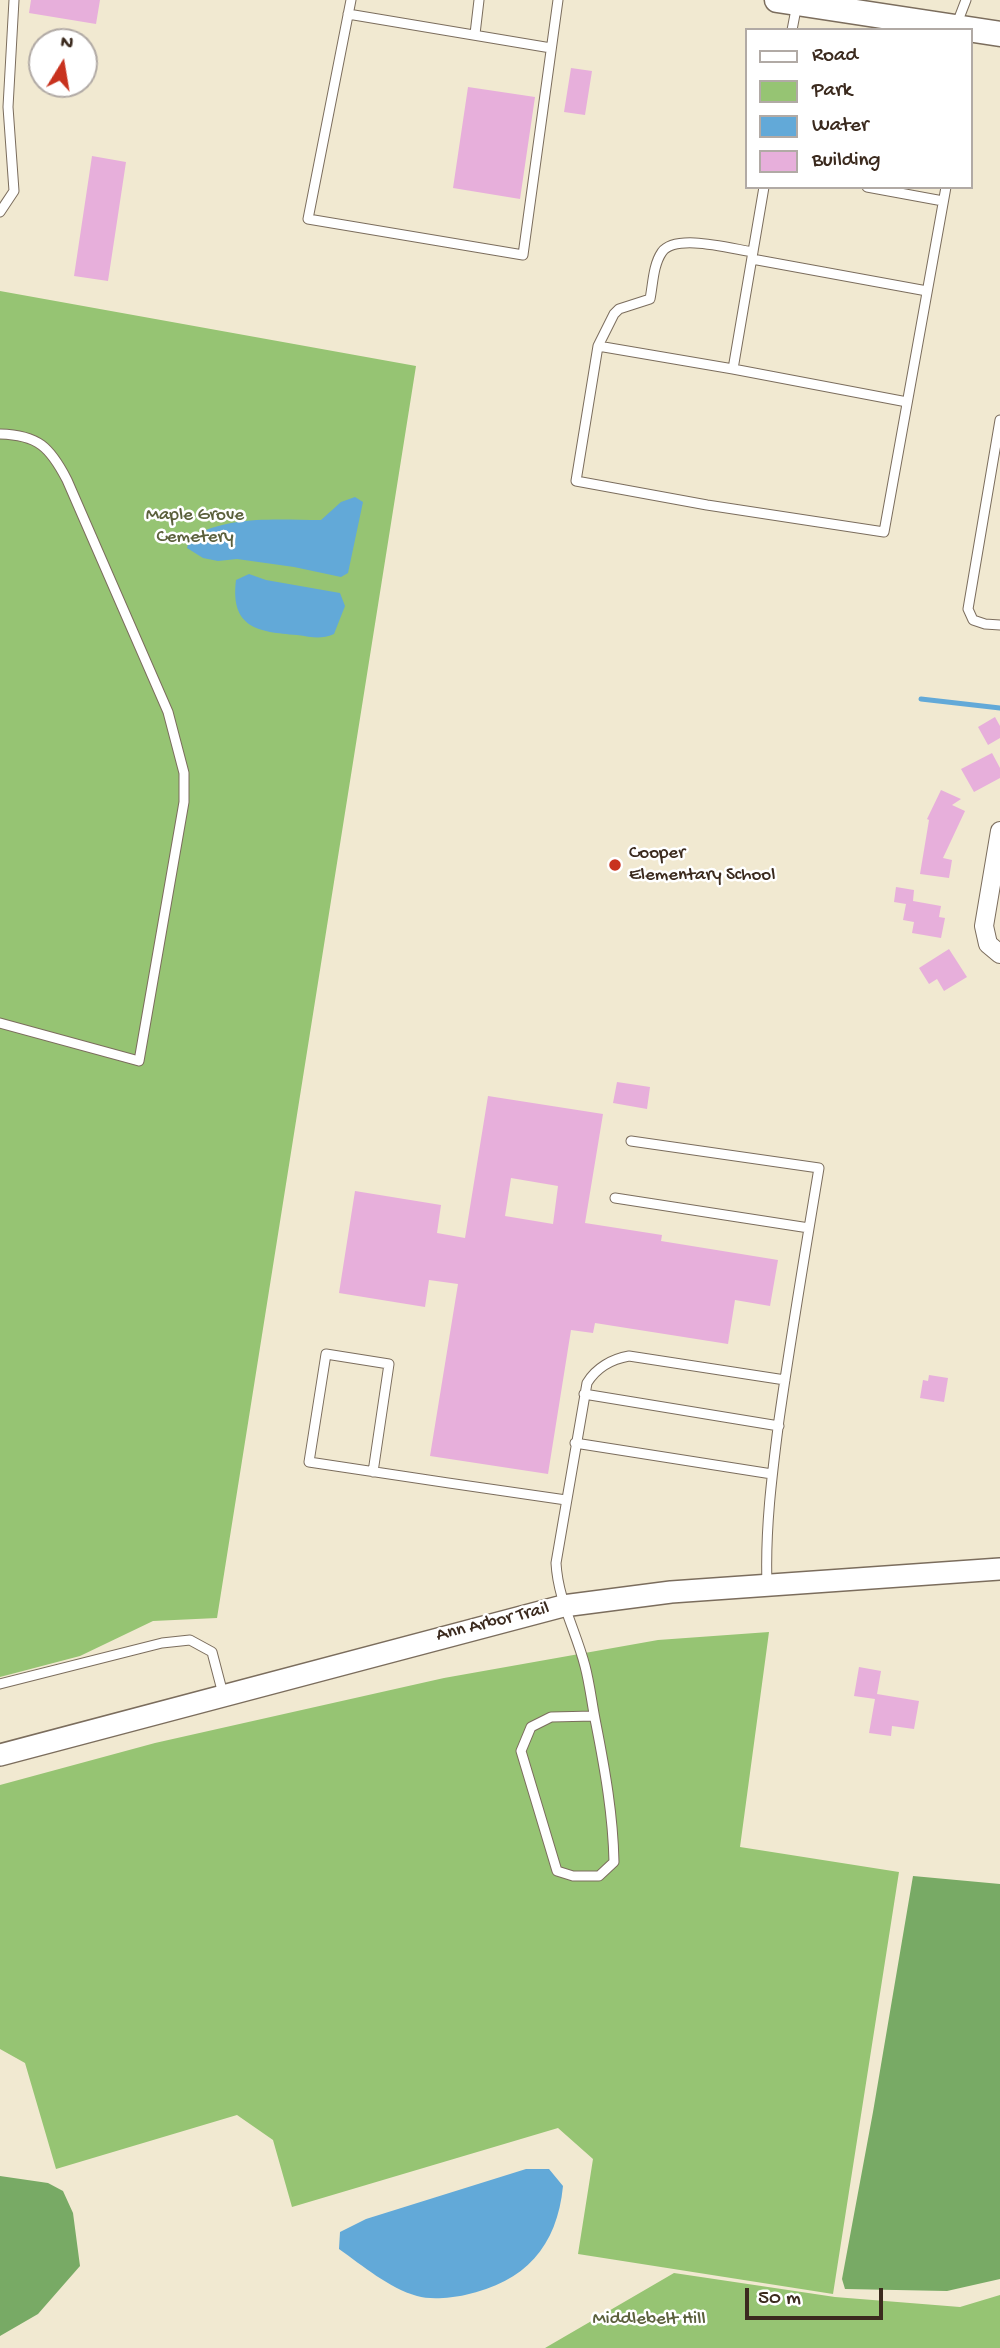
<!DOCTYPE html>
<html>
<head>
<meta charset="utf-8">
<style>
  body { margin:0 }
  #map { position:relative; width:1000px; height:2348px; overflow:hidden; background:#f1e9d1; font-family:"Gochi Hand",sans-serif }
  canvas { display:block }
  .legend { position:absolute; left:745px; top:28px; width:228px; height:161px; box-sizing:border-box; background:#fff; border:2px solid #b1aaa5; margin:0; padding:9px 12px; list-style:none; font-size:21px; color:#3b2a1e }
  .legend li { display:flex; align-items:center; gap:14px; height:35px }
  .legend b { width:35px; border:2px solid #b1aaa5 }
  .north { position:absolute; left:28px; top:28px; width:70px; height:70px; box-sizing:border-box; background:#fff; border:2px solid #b1aaa5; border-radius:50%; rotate:11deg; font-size:19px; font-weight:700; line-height:28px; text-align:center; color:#3b2a1e }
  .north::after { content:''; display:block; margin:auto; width:24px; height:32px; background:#c8321e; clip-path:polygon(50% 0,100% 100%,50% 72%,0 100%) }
  .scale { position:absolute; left:745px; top:2288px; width:138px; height:32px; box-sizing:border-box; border:4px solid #3b2a1e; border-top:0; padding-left:9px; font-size:21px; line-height:24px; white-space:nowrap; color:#3b2a1e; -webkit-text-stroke:5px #fff; paint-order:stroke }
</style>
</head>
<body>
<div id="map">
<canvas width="1000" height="2348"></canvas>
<ul class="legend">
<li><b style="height:9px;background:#fff"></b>Road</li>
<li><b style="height:19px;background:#96c473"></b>Park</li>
<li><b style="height:19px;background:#62a9d8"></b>Water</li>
<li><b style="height:19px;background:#e7afdb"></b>Building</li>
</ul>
<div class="north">N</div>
<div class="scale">50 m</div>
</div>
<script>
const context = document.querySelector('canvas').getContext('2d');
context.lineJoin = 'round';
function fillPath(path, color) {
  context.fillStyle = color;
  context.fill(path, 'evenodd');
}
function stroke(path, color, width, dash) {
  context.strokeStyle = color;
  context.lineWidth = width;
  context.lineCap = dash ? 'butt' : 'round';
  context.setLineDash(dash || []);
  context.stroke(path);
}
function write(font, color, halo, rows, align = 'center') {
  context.font = font + ' "Gochi Hand",sans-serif';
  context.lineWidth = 5;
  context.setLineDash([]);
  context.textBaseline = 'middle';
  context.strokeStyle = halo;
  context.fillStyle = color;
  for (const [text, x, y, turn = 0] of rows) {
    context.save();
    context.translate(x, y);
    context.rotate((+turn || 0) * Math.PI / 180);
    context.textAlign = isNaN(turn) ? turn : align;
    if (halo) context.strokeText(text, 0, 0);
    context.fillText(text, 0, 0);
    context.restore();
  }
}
const green = new Path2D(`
  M0 291 416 366 217 1618 153 1621 80 1656 0 1677Z
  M769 1632 740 1847 899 1872 833 2294 578 2254 593 2159 558 2128 292 2207 273 2140 237 2115 56 2169 25 2063 0 2049V1785L155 1743 444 1678 658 1640Z
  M674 2273 835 2297 960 2307 1000 2295V2348H545Z`);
const forest = new Path2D(`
  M913 1876 1000 1884V2279L947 2291 845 2289 842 2279 873 2112Z
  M0 2176 48 2183 63 2191 73 2213 80 2266 38 2314 0 2336Z`);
const water = new Path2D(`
  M355 497 363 502 348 573 341 577 294 567 237 559 218 561 203 558 187 548 190 537C233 515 275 520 321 520L341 502Z
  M249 574 266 580 340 593 345 606 334 634C320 640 312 637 297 635 258 632 230 628 236 580Z
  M526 2169H549L563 2186C557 2247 525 2282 465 2295 451 2298 430 2300 417 2296 389 2288 363 2266 339 2249L340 2232 366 2219Z`);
const stream = new Path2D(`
  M921 699 1000 708`);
const building = new Path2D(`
  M31 0H100L96 24 29 13Z
  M571 68 592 71 585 115 564 112Z
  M468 87 535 97 520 199 453 188Z
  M92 156 126 162 108 281 74 276Z
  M995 717 1000 726V738L988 745 978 727Z
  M992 753 1000 768V778L974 792 961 769Z
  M941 790 961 799 952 805 965 811 943 858 952 860 949 878 920 874 929 820 927 819Z
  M896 887 914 890 913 901 941 906 939 917 945 918 941 938 912 933 914 922 903 920 906 904 894 902Z
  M949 949 967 977 944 991 937 979 929 984 919 968Z
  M617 1082 650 1087 647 1109 613 1103Z
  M488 1096 603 1114 585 1223 662 1235 661 1241 778 1260 770 1306 735 1300 728 1344 595 1323 593 1333 571 1330 548 1474 430 1456 458 1284 429 1280 425 1307 339 1293 355 1191 441 1205 437 1233 465 1238ZM511 1178 558 1186 553 1224 505 1216Z
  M929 1375 948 1378 944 1402 920 1398 923 1380 928 1381Z
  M859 1667 881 1671 877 1694 919 1701 914 1729 892 1726 891 1736 869 1733 875 1699 854 1696Z`);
const service = new Path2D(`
  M351 0 308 219 523 255 558 0
  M348 14 551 48
  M956 26 966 0
  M792 30 797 4
  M475 34 479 0
  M764 187 733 369 598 346 576 481 707 505 884 532 946 187
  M867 187 943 201
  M0 212 14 191 8 107 14 0
  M752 259 927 291
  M598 346 614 314 619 309 650 299C653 284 653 265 662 252 676 233 732 249 753 252
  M733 369 907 402
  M1000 420 968 609 973 620 985 624 1000 625
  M0 434C38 435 50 447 67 480L168 712 184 773V802L139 1061 0 1023
  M631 1141 819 1168C805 1252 791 1336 779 1420 772 1475 765 1529 767 1584
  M615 1198 809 1228
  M584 1394 779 1426
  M575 1443 772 1474
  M373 1472 389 1364 326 1354 309 1462C395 1475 480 1488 566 1500
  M0 1684 162 1643 190 1640 212 1652 223 1694
  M594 1716 551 1717 531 1727 521 1751 557 1871 573 1876H599L614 1862C613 1815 605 1770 596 1724 592 1705 590 1685 585 1666 576 1631 558 1600 556 1563L587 1383C596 1368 612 1359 629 1356L785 1380`);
const minor = new Path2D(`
  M1000 831 984 926 988 944 1000 954`);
const tertiary = new Path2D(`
  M0 1755 563 1606 671 1592 1000 1569`);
const secondary = new Path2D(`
  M777 0 1000 34`);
const markers = [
  [615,865,7,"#c8321e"]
];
const parkNames = [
  ["Maple Grove",195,516],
  ["Cemetery",195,538],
  ["Middlebelt Hill",649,2320]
];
const poiNames = [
  ["Cooper",629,854],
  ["Elementary School",629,876]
];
const streetNames = [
  ["Ann Arbor Trail",493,1623,-14]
];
fillPath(green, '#96c473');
fillPath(forest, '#78aa65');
fillPath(water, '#62a9d8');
stroke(stream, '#62a9d8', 5);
fillPath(building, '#e7afdb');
stroke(service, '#7b6d5d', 11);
stroke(minor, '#7b6d5d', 20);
stroke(tertiary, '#7b6d5d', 24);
stroke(secondary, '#7b6d5d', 27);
stroke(service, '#fff', 9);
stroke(minor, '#fff', 18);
stroke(tertiary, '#fff', 21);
stroke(secondary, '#fff', 24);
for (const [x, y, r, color] of markers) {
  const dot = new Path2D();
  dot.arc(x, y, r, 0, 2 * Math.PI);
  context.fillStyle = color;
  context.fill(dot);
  stroke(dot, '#fff', 2.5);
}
write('19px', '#5b603c', '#fff', parkNames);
write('19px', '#3b2a1e', '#fff', poiNames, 'left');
write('19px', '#3b2a1e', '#fff', streetNames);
</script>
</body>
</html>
